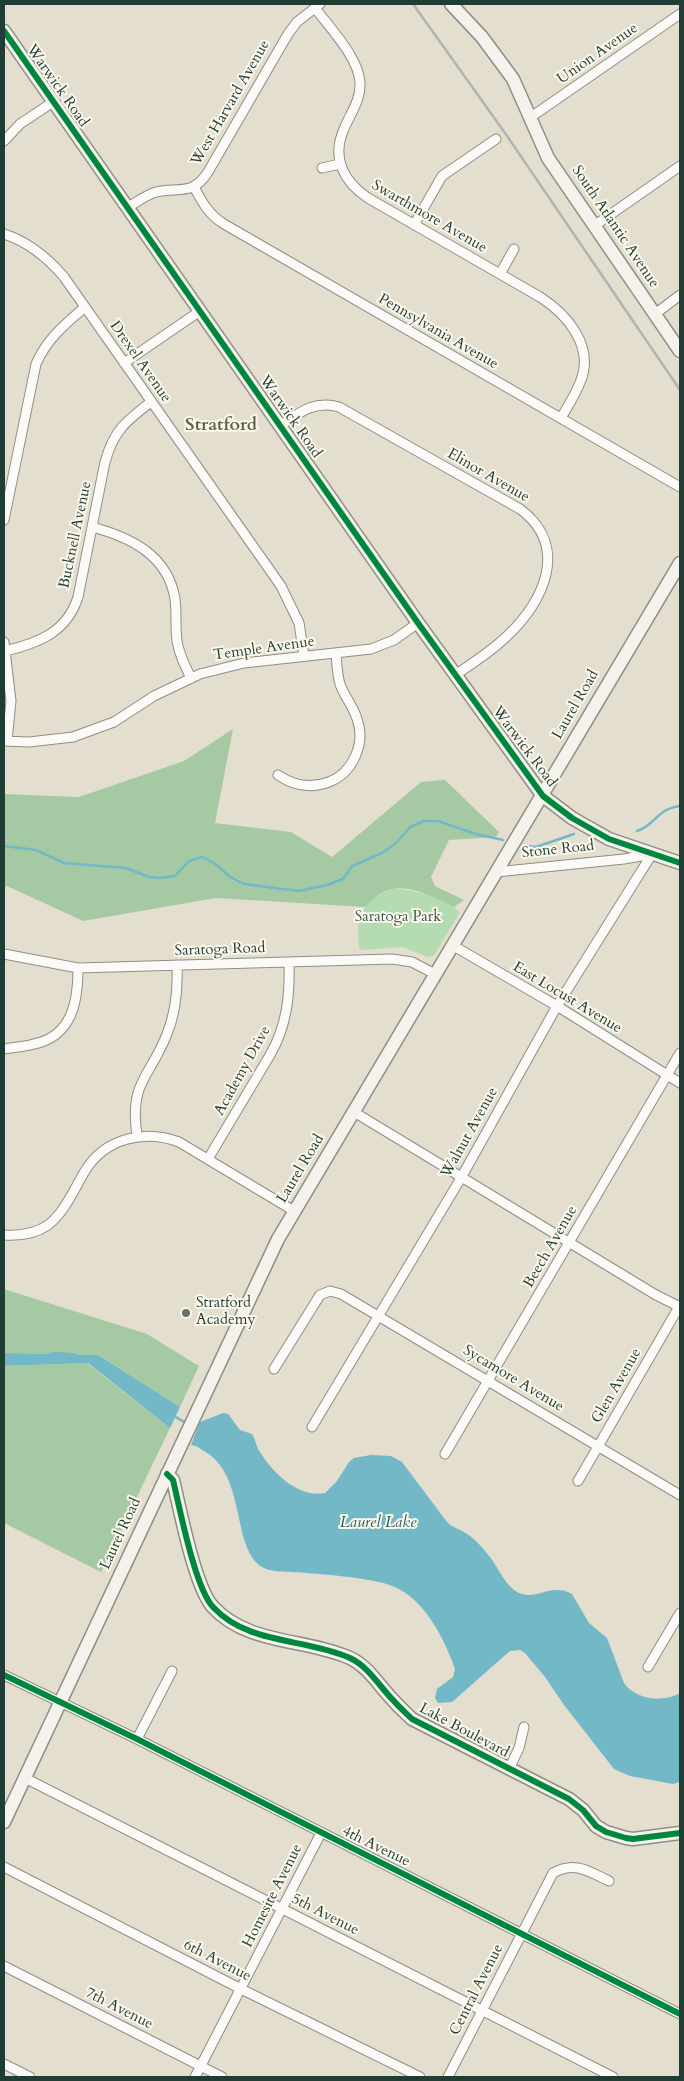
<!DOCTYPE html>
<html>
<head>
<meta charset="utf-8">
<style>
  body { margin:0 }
  #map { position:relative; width:684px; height:2081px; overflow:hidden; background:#e4dece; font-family:Cardo,serif }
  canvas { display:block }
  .frame { position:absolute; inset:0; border:5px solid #1f3d34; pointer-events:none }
</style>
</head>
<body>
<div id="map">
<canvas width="684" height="2081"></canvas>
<div class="frame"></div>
</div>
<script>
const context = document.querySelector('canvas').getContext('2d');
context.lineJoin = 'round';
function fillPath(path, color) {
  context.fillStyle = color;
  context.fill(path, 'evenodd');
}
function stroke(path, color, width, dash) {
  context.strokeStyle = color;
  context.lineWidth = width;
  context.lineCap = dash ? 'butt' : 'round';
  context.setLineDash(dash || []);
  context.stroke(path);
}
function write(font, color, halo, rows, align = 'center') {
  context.font = font + ' Cardo,serif';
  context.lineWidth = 4;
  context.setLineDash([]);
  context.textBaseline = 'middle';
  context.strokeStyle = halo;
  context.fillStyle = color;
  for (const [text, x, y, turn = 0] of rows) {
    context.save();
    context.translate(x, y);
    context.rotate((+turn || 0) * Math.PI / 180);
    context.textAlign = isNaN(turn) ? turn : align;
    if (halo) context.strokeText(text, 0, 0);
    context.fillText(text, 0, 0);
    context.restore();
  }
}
const green = new Path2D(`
  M393 888C415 891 443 896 460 912L434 956 428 957 403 947 360 950C354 917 362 901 393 888Z`);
const forest = new Path2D(`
  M233 729 215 823 291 832 332 857 421 782 445 780 499 832 496 837 449 840 431 877 435 886 464 900 454 907C433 897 403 879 380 894 374 897 370 903 365 907L216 898 83 921 7 886 4 887V794L79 797 184 761Z
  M4 1289 147 1334 199 1366 180 1407 98 1355 4 1353Z
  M87 1363 170 1428 101 1572 4 1523V1366Z`);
const water = new Path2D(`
  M4 1353 98 1355 180 1407 170 1428 88 1363 4 1366Z
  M223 1413 228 1414 240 1430 252 1434C256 1440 256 1447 260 1452 273 1473 298 1498 325 1493L337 1481 349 1462 354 1458 371 1455 391 1456 402 1462 447 1522C453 1528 460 1529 467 1534 475 1539 484 1549 489 1556 499 1568 506 1589 522 1594 539 1599 551 1583 572 1594L589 1623 607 1638 624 1683C636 1700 663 1703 680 1693V1782L673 1784 630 1776 614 1769 564 1705 545 1677 525 1653 520 1650 510 1651 452 1702 438 1703 435 1698 437 1689 453 1677 455 1669C445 1640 426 1602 397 1588 377 1578 329 1575 307 1573 293 1571 274 1574 262 1567 231 1548 247 1475 204 1451 199 1448 197 1446 191 1445L200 1422Z`);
const stream = new Path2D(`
  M637 831C655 826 656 809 680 806
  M4 846 36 850 64 863 126 868 149 877 158 878 175 876 189 861 202 857 214 863 230 877 244 884 299 891 327 885 343 879 352 866 382 853 395 844 410 827 424 821H438L476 834 503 840
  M528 846 536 847 574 834
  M50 1354 59 1353 76 1355
  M174 1416 186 1423`);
const street = new Path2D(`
  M315 8C330 28 359 58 360 83 361 100 350 114 344 129 331 158 344 182 368 198L540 297C567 314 594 346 581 380 576 394 568 406 561 418
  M531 117 680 14
  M4 141 20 124 53 102
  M322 168 340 164
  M194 187C202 202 209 215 224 224L680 487
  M128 207C137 202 146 195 156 192 179 187 193 196 208 172L288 34 297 22 320 4
  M414 225 442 176 496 139
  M594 226 680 166
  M4 234C29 242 47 257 64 277L281 586 299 623 304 656
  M500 274 514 249
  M655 314 680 295
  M124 363 200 311
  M281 425C300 412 315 400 339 407L520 509C570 546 544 602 507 636 492 651 473 663 455 675
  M4 520 36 364C47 339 64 325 85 307
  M92 527C130 537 168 555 175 599 177 613 175 627 177 641 179 654 185 666 191 678
  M4 642 11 701 7 741
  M5 651C39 643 67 632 78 597L105 462C114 430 126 421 151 402
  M4 741 29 742 73 737 114 722 154 696 200 674 244 663 371 649 394 640 418 623
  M278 775C294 786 310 789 329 782 353 773 366 743 357 719 353 706 344 696 340 684 337 674 337 664 336 654
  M496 872 624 859 652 854
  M452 945 557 1006 680 1083
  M4 954 78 968 392 959 412 962 435 974
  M4 1049C14 1047 24 1047 34 1044 73 1036 78 1000 78 968
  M354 1112 656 1295 680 1307
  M137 1136C129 1081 150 1078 167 1034 176 1012 178 989 177 965
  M208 1159 270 1055C287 1026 290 995 289 962
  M4 1235C19 1236 35 1234 48 1225 65 1212 74 1189 85 1171 105 1138 145 1129 179 1142L294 1211
  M274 1369 320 1295 330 1291 341 1294 680 1495
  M312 1427 461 1178 557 1006 652 854
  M445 1454 680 1053
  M578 1481 680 1305
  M648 1667 680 1613
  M4 1675 137 1739 680 2014
  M137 1739 172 1671
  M509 1769 519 1748 524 1727
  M25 1778 613 2077
  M4 1867 241 1989 420 2077
  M4 1966 222 2077
  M4 2064 30 2077
  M195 2077 321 1833
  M448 2077 553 1873C575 1861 588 1871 609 1881`);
const secondary = new Path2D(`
  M451 4 482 37 513 79 548 158 680 351
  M4 31 418 623 543 796 572 818 609 839 680 863
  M167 1474 173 1480C180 1509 195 1588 213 1607 248 1645 305 1638 350 1658 369 1667 379 1686 393 1700 399 1707 406 1713 412 1719L569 1799 583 1810 596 1826 606 1832 626 1838 633 1839 680 1833
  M4 1822 278 1239 680 563`);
const rail = new Path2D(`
  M413 4 505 133 680 390`);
const cycleway = new Path2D(`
  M4 31 418 623 543 796 572 818 609 839 680 863
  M167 1474 173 1480C180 1509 195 1588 213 1607 248 1645 305 1638 350 1658 369 1667 379 1686 393 1700 399 1707 406 1713 412 1719L569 1799 583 1810 596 1826 606 1832 626 1838 633 1839 680 1833
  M4 1675 137 1739 680 2014`);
const markers = [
  [186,1313,5,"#64756a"]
];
const streetNames = [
  ["Union Avenue",598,54,-35],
  ["Warwick Road",57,86,55],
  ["West Harvard Avenue",231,103,-60],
  ["Swarthmore Avenue",429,217,30],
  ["South Atlantic Avenue",615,227,56],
  ["Pennsylvania Avenue",438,332,30],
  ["Drexel Avenue",140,362,55],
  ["Warwick Road",290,417,55],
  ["Elinor Avenue",488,476,30],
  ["Bucknell Avenue",76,535,-78],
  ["Temple Avenue",264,649,-8],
  ["Laurel Road",576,705,-60],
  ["Warwick Road",524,747,53],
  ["Stone Road",558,850,-6],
  ["Saratoga Road",220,950,-2],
  ["East Locust Avenue",567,998,31],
  ["Academy Drive",243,1071,-61],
  ["Walnut Avenue",470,1133,-61],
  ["Laurel Road",301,1169,-59],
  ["Beech Avenue",551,1247,-60],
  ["Sycamore Avenue",513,1379,31],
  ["Glen Avenue",617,1386,-60],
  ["Laurel Road",121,1534,-65],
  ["Lake Boulevard",464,1731,28],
  ["4th Avenue",376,1847,26],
  ["Homesite Avenue",273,1896,-63],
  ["5th Avenue",325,1915,27],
  ["6th Avenue",217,1961,27],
  ["Central Avenue",477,1990,-63],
  ["7th Avenue",119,2009,27]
];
const parkNames = [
  ["Saratoga Park",398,918]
];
const poiNames = [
  ["Stratford",196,1304],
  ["Academy",196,1321]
];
const waterNames = [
  ["Laurel Lake",378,1523]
];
const quarterNames = [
  ["Stratford",221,426]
];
fillPath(green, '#b5dcb0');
fillPath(forest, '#a5caa3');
fillPath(water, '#73b8c6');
stroke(stream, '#73b8c6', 2.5);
stroke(street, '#8d8f85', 11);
stroke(secondary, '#8d8f85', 15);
stroke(street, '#fbfaf8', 9);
stroke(secondary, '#f5f2ed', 12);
stroke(rail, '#b2b4b1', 2.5);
stroke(cycleway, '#00873e', 6);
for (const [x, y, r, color] of markers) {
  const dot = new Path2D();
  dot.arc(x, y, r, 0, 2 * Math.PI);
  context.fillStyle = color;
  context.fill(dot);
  stroke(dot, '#fbf7ec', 2);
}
write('15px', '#1f3d34', '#fbf7ec', streetNames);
write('15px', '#355c48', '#fbf7ec', parkNames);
write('15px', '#1f3d34', '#fbf7ec', poiNames, 'left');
write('italic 16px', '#2a5d5f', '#fbf7ec', waterNames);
write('bold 18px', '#606242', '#fbf7ec', quarterNames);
</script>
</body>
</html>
